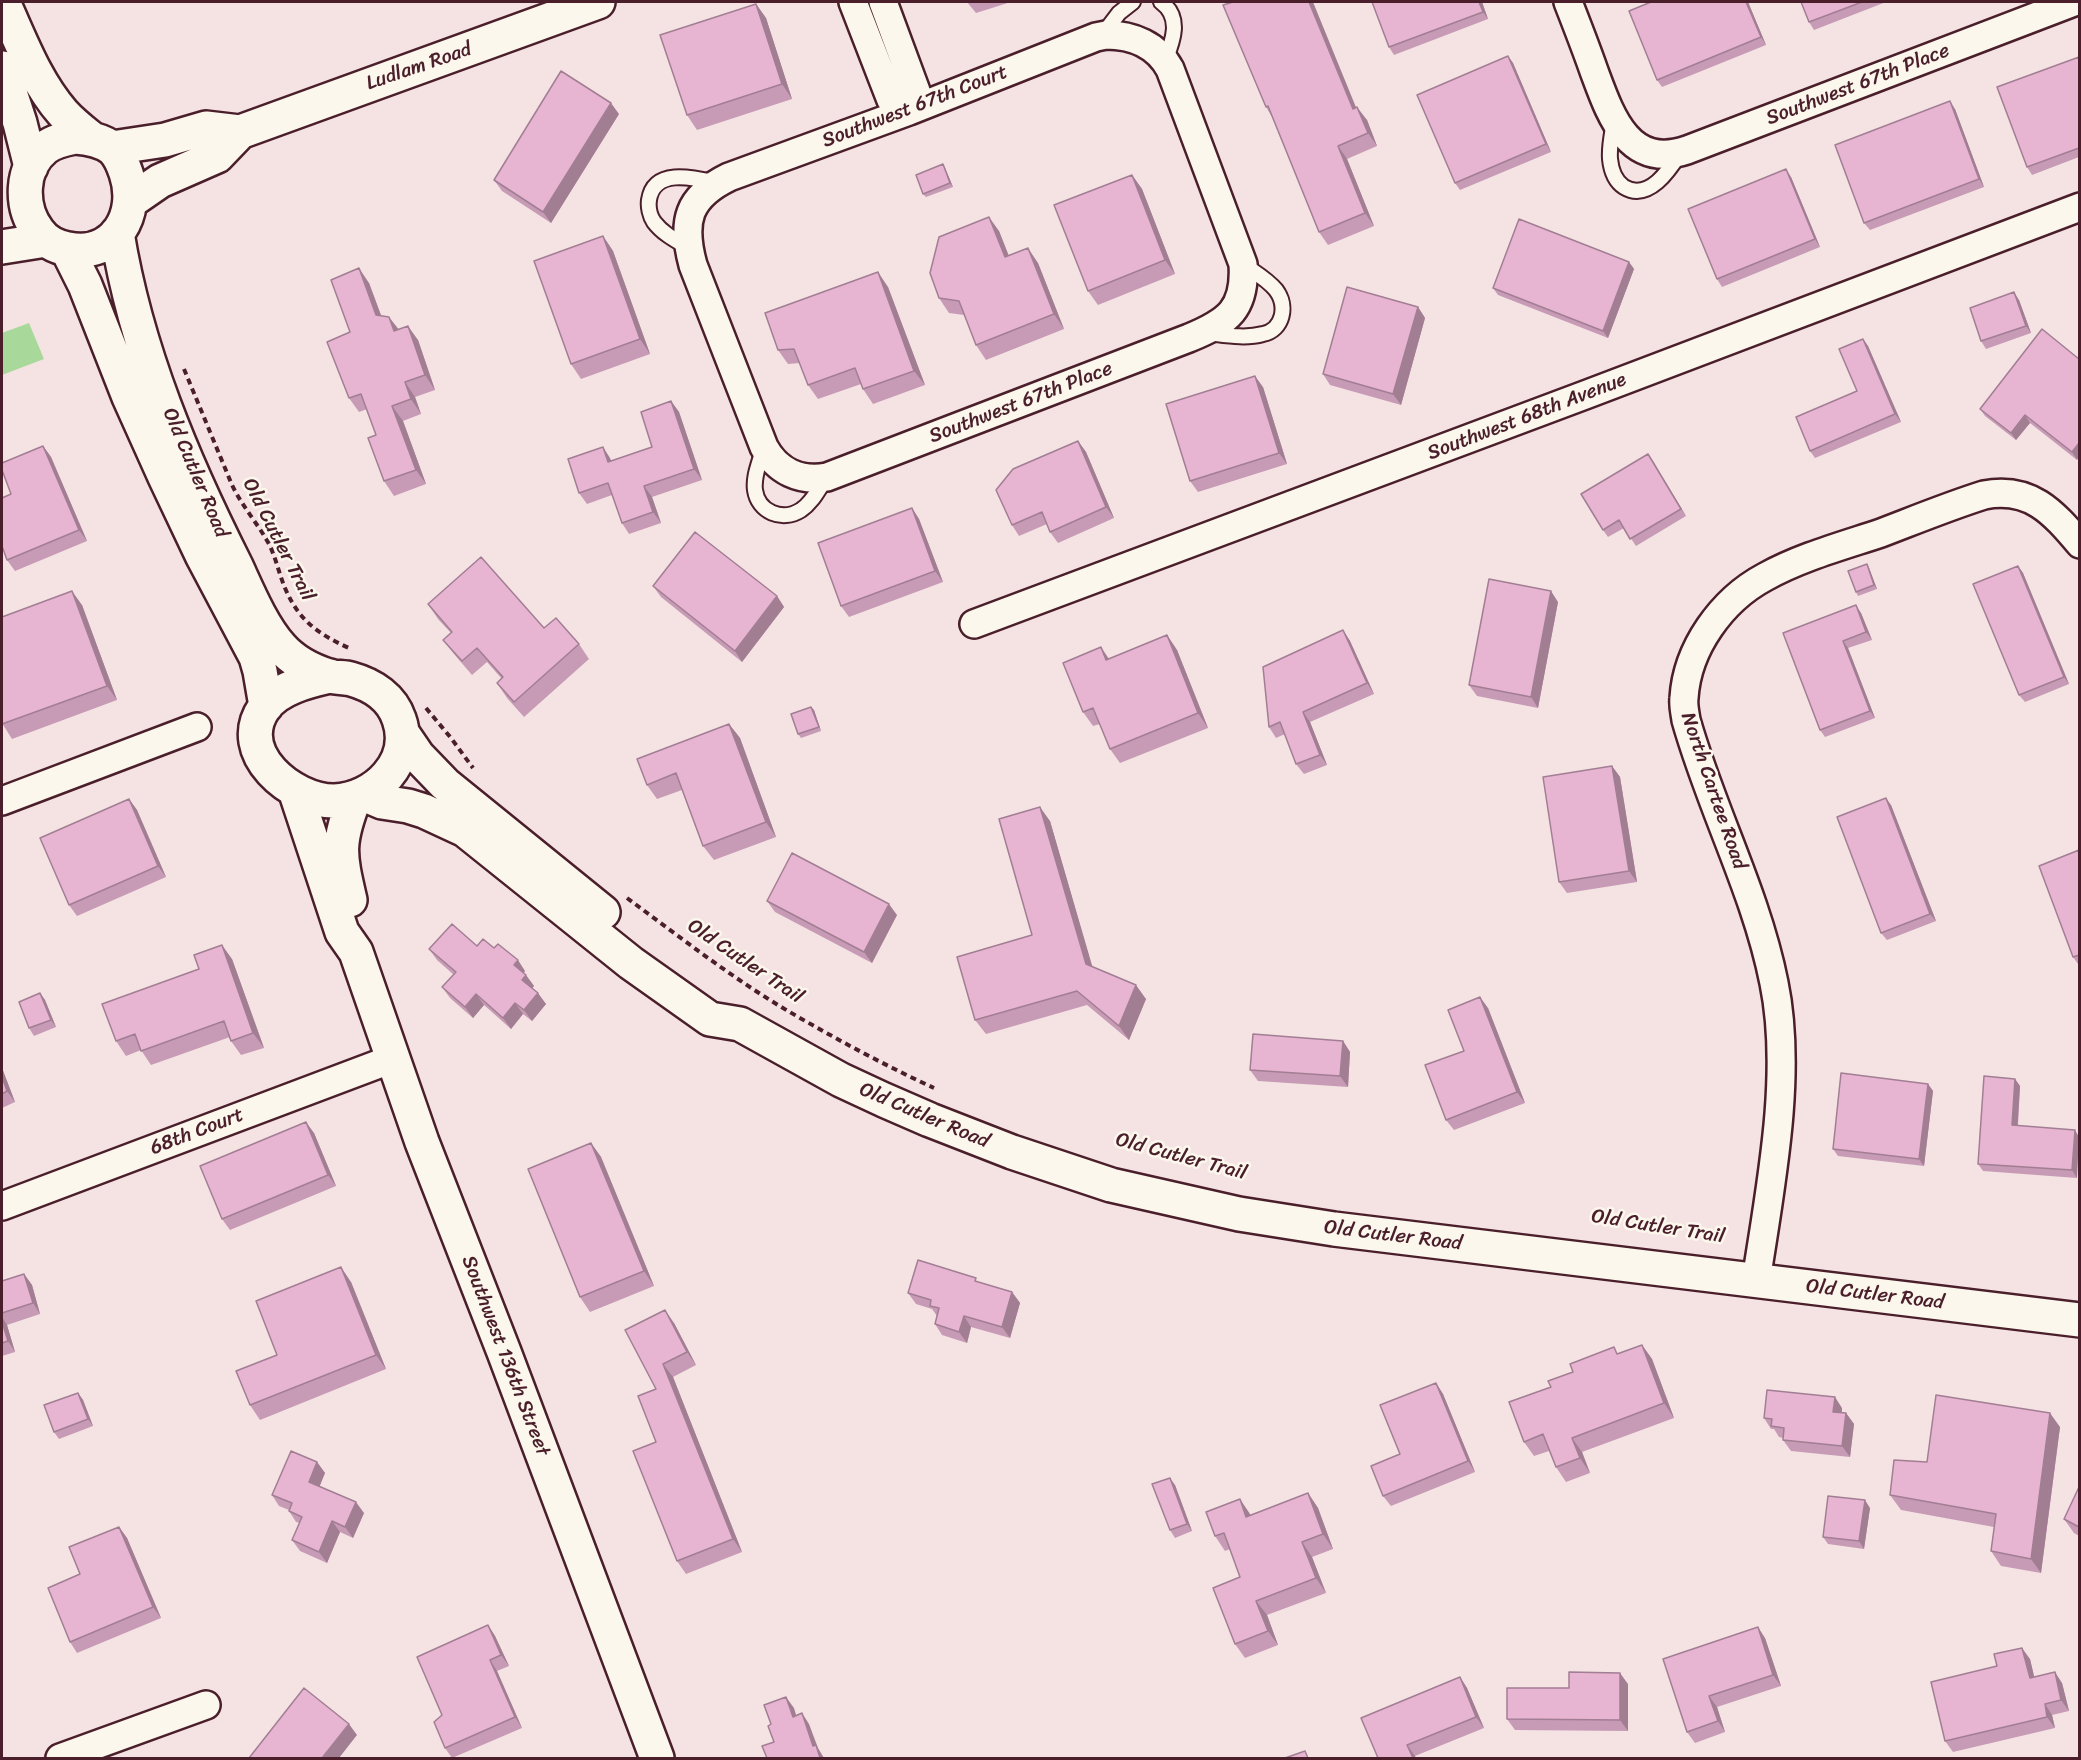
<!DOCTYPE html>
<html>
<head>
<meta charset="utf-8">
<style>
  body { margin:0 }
  #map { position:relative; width:2081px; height:1760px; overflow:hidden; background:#f5e3e4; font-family:Sriracha,sans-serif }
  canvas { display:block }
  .frame { position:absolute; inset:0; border:3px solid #4a1f2b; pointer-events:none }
</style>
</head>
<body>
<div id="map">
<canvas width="2081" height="1760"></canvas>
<div class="frame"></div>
</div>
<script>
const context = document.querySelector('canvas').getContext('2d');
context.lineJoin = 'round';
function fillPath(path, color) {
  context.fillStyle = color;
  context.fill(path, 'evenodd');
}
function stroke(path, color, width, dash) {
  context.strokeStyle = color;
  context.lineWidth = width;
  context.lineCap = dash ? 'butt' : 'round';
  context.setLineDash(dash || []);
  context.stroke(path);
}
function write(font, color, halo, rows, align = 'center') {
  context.font = font + ' Sriracha,sans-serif';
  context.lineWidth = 5;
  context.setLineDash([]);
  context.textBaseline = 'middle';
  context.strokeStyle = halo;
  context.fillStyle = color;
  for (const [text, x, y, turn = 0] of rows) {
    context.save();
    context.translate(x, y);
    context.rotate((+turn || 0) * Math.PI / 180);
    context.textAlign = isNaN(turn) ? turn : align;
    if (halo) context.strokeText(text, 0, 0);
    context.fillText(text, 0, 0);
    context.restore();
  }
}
const green = new Path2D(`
  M29 323 44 359 2 375V333Z`);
const path = new Path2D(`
  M184 369 232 485C242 506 258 524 269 544 276 558 279 574 285 588 299 621 318 634 351 649
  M426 708 451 738 473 768
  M627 898C680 937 732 978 788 1011 836 1039 884 1065 934 1088`);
const lane = new Path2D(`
  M1161 2C1182 17 1173 41 1165 61
  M1103 34 1119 13 1133 2
  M1614 122C1612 134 1609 146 1610 159 1611 169 1615 181 1624 187 1649 202 1670 169 1681 152
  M689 248C677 241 663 234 654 222 650 216 648 207 649 200 654 167 695 178 718 183
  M1207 333C1225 335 1245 339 1263 334 1283 330 1288 306 1276 290 1267 279 1254 272 1243 264
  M763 449C760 462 753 476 755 490 758 512 782 522 801 510 813 502 819 488 827 477`);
const street = new Path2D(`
  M853 2 891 100 909 111 916 91 883 2
  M1568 2C1577 25 1586 48 1594 71 1610 114 1628 170 1687 150L2074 2
  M1106 35C1133 35 1157 45 1170 69L1243 264C1246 309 1228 322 1189 338L827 477C800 482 777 471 764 447L693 265C681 221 688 197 729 177L909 111 1096 37Z
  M974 624 1585 395 2080 207
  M2 801 197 727
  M2 1206 392 1059
  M1756 1281C1770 1189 1793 1075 1774 983 1756 892 1711 809 1686 720 1685 713 1683 705 1684 698 1687 648 1722 600 1765 577 1801 557 1842 546 1881 533 1915 520 1949 506 1984 495 2030 486 2053 512 2080 544
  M60 1758 206 1705`);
const secondary = new Path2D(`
  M3 2C20 39 35 81 63 113 71 122 81 130 91 138
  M2 68 20 123 31 167
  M75 137C89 138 102 140 113 149 120 156 123 164 126 173 140 214 115 258 68 249 56 247 45 241 38 231 20 207 20 168 45 148 54 141 65 139 75 137Z
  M112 148 165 140 206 128 240 132
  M131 201 160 181 217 156 240 132 598 2
  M117 233C136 350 183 461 236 566 248 592 262 626 281 647 294 662 310 670 329 676 336 678 344 677 351 679 373 685 392 698 399 719 414 761 375 800 334 801 292 801 233 753 264 708 278 688 308 681 330 676
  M2 247 46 240
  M67 249 85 285 129 397 165 477 202 555 256 657 260 671 266 706
  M403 734 418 756 445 784 603 912
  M295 790 342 932 356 952 422 1142 504 1352 657 1758
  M363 794 382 802 408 806 424 811 465 830 631 963 710 1019 740 1024 841 1080 884 1100 930 1120 1012 1152 1111 1185 1239 1214 1334 1229 2080 1320
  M350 900C339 853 337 843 355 797`);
const wall = new Path2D(`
  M967 2H1011L976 13Z
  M1482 2 1488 19 1394 55 1389 47Z
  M1651 2H1748L1766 45 1662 87 1657 80Z
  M1801 2H1886L1814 30 1809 22Z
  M756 4 766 18 792 99 697 130 687 115Z
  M1223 5 1356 108 1367 120 1377 146 1347 159 1374 226 1328 245 1319 232 1272 117 1266 107Z
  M1508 56 1513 63 1551 152 1460 190 1455 183Z
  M2079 57V157L2032 175 2027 167Z
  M1955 109 1984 187 1870 230 1864 223Z
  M619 114 551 223 502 191 494 180Z
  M945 168 953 187 926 197 923 194Z
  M1132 175 1142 189 1175 274 1098 305 1088 291Z
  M1791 177 1820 247 1722 287 1717 279Z
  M999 231 1009 256 1038 263 1064 329 986 360 976 345 964 315 949 313 939 298Z
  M603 236 613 251 650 354 581 379 571 364Z
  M1629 262 1634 269 1608 338 1498 295 1493 288Z
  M369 283 381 315 398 329 418 340 435 390 415 397 421 414 403 421 426 484 394 496 384 481 376 435 367 409 359 412 349 398 350 332Z
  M888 287 925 385 873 404 863 389 861 384 818 399 808 385 800 363 788 364 778 350Z
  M2019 300 2031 333 1986 349 1981 341Z
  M1418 307 1425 318 1401 405 1330 385 1323 374Z
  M2042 329 2077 460 2030 423 2016 440 1985 416 1980 409Z
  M1863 339 1868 346 1901 422 1815 458 1810 451 1857 391Z
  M1263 387 1287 464 1198 492 1190 481Z
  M671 401 679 412 702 480 652 497 661 523 629 534 622 523 612 495 587 504 579 493 603 447 611 461 652 447Z
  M1078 441 1086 452 1114 518 1058 543 1050 532 1047 524 1019 536 1012 525Z
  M43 446 51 457 87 541 15 571 7 560 11 494Z
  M1648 454 1686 516 1636 546 1624 528 1608 537 1603 530Z
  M912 508 919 519 943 582 849 617 841 606Z
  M2018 566 2023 573 2069 684 2025 702 2019 695Z
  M1869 568 1877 589 1858 596 1856 592Z
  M653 586 777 596 784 607 742 662 661 597Z
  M1558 602 1538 708 1477 696 1469 685Z
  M428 604 544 628 579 644 589 659 524 717 507 698 497 683 502 679 487 662 472 675 454 654 443 640 451 633 438 619Z
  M82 605 117 700 12 739 2 723Z
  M1861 613 1872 640 1848 648 1875 718 1825 737 1820 730 1783 633Z
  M1343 630 1350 641 1374 694 1310 722 1327 765 1304 774 1296 764 1285 734 1276 738 1269 727Z
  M1167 635 1177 650 1208 728 1120 763 1110 749 1100 724 1093 726 1083 712 1109 659Z
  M811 707 814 710 821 731 801 738 798 734Z
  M729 724 740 738 776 837 714 860 703 846 682 790 657 799 647 785Z
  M1612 766 1620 777 1637 882 1567 893 1559 882Z
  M129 799 137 810 166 877 77 916 69 905Z
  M1891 805 1936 921 1887 940 1881 933Z
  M1050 821 1092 967 1146 999 1129 1040 1087 1005 986 1034 975 1020 1032 935Z
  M2079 850V964H2078L2073 957Z
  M767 901 897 915 872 963 775 912Z
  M477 946 525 971 524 973 534 986 532 988 546 1004 532 1021 523 1014 511 1029 484 1005 473 1018 450 998 442 987 454 975 437 960 429 949Z
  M232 959 264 1048 241 1055 231 1041 230 1037 151 1065 141 1050 126 1056 116 1041Z
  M40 993 45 1000 56 1027 34 1036 29 1028Z
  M1488 1008 1525 1103 1454 1130 1446 1120Z
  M1343 1041 1350 1052 1348 1087 1258 1081 1250 1070Z
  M2 1068 15 1102 2 1108Z
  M2015 1079 2020 1086 2018 1126 2075 1130 2077 1178 1983 1171 1978 1164Z
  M1928 1084 1933 1091 1924 1166 1838 1156 1833 1149Z
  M314 1133 336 1186 230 1230 222 1219Z
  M591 1143 601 1157 654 1286 590 1312 580 1297Z
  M24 1274 32 1285 40 1314 7 1325 15 1352 2 1356V1281Z
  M351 1282 386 1369 260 1420 250 1405Z
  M979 1283 1012 1292 1020 1303 1010 1338 971 1327 967 1343 942 1335 935 1324 937 1316 932 1309 916 1304 908 1293Z
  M674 1323 696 1365 673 1377 742 1552 686 1574 677 1561 656 1442V1389Z
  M1642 1345 1652 1359 1674 1418 1582 1452 1590 1473 1566 1482 1556 1467 1549 1451 1534 1456 1524 1442 1551 1387 1573 1372Z
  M1436 1383 1443 1394 1475 1472 1391 1506 1383 1496 1400 1454Z
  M78 1393 83 1400 93 1426 59 1439 54 1432Z
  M1842 1408V1413H1846L1854 1424 1850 1457 1791 1451 1783 1440V1438L1779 1437 1774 1429H1771L1764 1418Z
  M2060 1427 2041 1573 2001 1566 1991 1551 1994 1527 1901 1510 1890 1495 1927 1462Z
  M317 1462 325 1473 319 1486 364 1513 353 1538 340 1532 327 1563 300 1551 292 1540 300 1523 296 1522 289 1511V1510L279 1506 272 1495Z
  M1175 1485 1192 1531 1175 1538 1170 1530Z
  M2079 1487V1536L2074 1533 2064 1519Z
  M1308 1493 1318 1508 1333 1549 1312 1557 1326 1593 1267 1615 1278 1645 1245 1658 1235 1644 1240 1577 1230 1549 1225 1551 1215 1536 1250 1514V1515Z
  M1870 1508 1864 1549 1828 1544 1823 1537Z
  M119 1527 127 1538 161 1618 77 1653 70 1642 80 1574Z
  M488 1625 495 1636 509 1666 497 1671 522 1728 452 1758 445 1748Z
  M1765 1638 1781 1686 1717 1707 1725 1732 1695 1743 1687 1732 1663 1659Z
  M2030 1659 2034 1676 2062 1683 2069 1711 2052 1715 2055 1728 1953 1752 1945 1741Z
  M1460 1677 1467 1688 1484 1728 1415 1756 1378 1758Z
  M1628 1684V1731L1515 1730 1507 1719 1569 1688Z`);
const shadedWall = new Path2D(`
  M1309 2H1313L1362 122 1353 109Z
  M1479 2H1482L1488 19 1483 12Z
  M1746 2H1748L1766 45 1761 37Z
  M756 4 766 18 792 99 782 84Z
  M1508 56 1513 63 1551 152 1546 144Z
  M1950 101 1955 109 1984 187 1979 179Z
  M611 103 619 114 551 223 543 212Z
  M1357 107 1367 120 1377 146 1368 133Z
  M1338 146 1347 159 1374 226 1365 213Z
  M943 164 945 168 953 187 950 183Z
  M1786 169 1791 177 1820 247 1815 239Z
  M1132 175 1142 189 1175 274 1165 260Z
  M989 217 999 231 1015 272 1005 257Z
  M603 236 613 251 650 354 640 339Z
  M1028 248 1038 263 1064 329 1054 314Z
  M1629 262 1634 269 1608 338 1603 331Z
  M359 268 369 283 386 329 376 315Z
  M878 272 888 287 925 385 914 371Z
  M2014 292 2019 300 2031 333 2026 326Z
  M1418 307 1425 318 1401 405 1393 394Z
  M389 317 400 331H394Z
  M408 326 418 340 435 390 425 375Z
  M1863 339 1868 346 1901 422 1895 414Z
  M1255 376 1263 387 1287 464 1279 453Z
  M405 382 415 397 421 414 411 399Z
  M671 401 679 412 702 480 694 469Z
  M392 406 403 421 426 484 416 470Z
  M2025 415 2030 423 2016 440 2011 433Z
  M1078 441 1086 452 1114 518 1106 507Z
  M2079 443V457L2077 460 2072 452Z
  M43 446 51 457 87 541 79 530Z
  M603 447 610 458 616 473 608 462Z
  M1648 454 1653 461 1686 516 1681 509Z
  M644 486 652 497 661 523 653 512Z
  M912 508 919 519 943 582 935 571Z
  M1867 564 1869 568 1877 589 1874 585Z
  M2018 566 2023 573 2069 684 2064 677Z
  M72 591 82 605 117 700 107 686Z
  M1551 591 1558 602 1538 708 1531 697Z
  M777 596 784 607 742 662 735 651Z
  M1856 605 1861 613 1872 640 1866 632Z
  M1343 630 1350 641 1374 694 1367 683Z
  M1167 635 1177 650 1208 728 1198 713Z
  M1843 641 1848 648 1875 718 1870 711Z
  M1101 647 1111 662 1106 660Z
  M811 707 814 710 821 731 819 727Z
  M1303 712 1310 722 1327 765 1320 755Z
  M729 724 740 738 776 837 766 822Z
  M1612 766 1620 777 1637 882 1629 871Z
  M1886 798 1891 805 1936 921 1930 914Z
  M129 799 137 810 166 877 158 866Z
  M1040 807 1050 821 1096 979 1086 964Z
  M889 904 897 915 872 963 864 952Z
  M222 945 232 959 264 1048 253 1033Z
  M518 960 525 971 521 976 514 965Z
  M526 975 534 986 530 991 522 980Z
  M1136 985 1146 999 1129 1040 1119 1026Z
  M40 993 45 1000 56 1027 51 1020Z
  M538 993 546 1004 532 1021 524 1010Z
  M476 994 484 1005 473 1018 465 1007Z
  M1480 997 1488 1008 1525 1103 1517 1092Z
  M515 1003 523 1014 511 1029 503 1018Z
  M1343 1041 1350 1052 1348 1087 1340 1076Z
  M2 1068 15 1102 7 1091 2 1077Z
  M2015 1079 2020 1086 2017 1133 2012 1125Z
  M1928 1084 1933 1091 1924 1166 1919 1159Z
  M306 1122 314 1133 336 1186 328 1175Z
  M2075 1130 2079 1137 2077 1178 2072 1170Z
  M591 1143 601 1157 654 1286 644 1271Z
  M341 1267 351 1282 386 1369 376 1355Z
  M24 1274 32 1285 40 1314 33 1303Z
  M1012 1292 1020 1303 1010 1338 1002 1327Z
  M665 1310 674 1323 696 1365 687 1352Z
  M964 1316 971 1327 967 1343 959 1332Z
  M2 1317 7 1325 15 1352 8 1341 2 1322Z
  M1642 1345 1652 1359 1674 1418 1664 1403Z
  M663 1364 673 1377 742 1552 733 1539Z
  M1436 1383 1443 1394 1475 1472 1468 1461Z
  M78 1393 83 1400 93 1426 88 1419Z
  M1835 1397 1842 1408 1841 1423 1833 1412Z
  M1846 1413 1854 1424 1850 1457 1842 1446Z
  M2050 1413 2060 1427 2041 1573 2031 1559Z
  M1572 1438 1582 1452 1590 1473 1580 1458Z
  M317 1462 325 1473 317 1493 309 1482Z
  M1170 1478 1175 1485 1192 1531 1187 1524Z
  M1308 1493 1318 1508 1333 1549 1323 1534Z
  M1240 1499 1250 1514 1257 1531 1246 1517Z
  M1865 1500 1870 1508 1864 1549 1859 1541Z
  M356 1502 364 1513 353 1538 345 1527Z
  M332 1521 340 1532 327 1563 319 1552Z
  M119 1527 127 1538 161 1618 153 1607Z
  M1302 1542 1312 1557 1326 1593 1316 1578Z
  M1256 1601 1267 1615 1278 1645 1268 1631Z
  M488 1625 495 1636 509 1666 501 1655Z
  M1758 1627 1765 1638 1781 1686 1773 1675Z
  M2022 1648 2030 1659 2037 1689 2030 1678Z
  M490 1660 497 1671 522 1728 515 1717Z
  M2055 1672 2062 1683 2069 1711 2061 1700Z
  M1620 1673 1628 1684V1731L1620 1720Z
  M1460 1677 1467 1688 1484 1728 1476 1717Z
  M1709 1696 1717 1707 1725 1732 1718 1721Z
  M786 1697 794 1708 800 1728 793 1717Z
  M2045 1704 2052 1715 2055 1728 2047 1717Z
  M802 1713 809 1724 818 1748 824 1758H820L813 1746Z
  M349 1724 357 1735 339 1758H322Z
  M1407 1745 1415 1756 1416 1758H1413Z`);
const building = new Path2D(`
  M1233 2H1309L1353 109 1357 107 1368 133 1338 146 1365 213 1319 232 1268 106 1266 107 1223 5Z
  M1372 2H1479L1483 12 1389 47Z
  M1651 2H1746L1761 37 1657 80 1629 11Z
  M1801 2H1862L1809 22Z
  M756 4 782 84 687 115 660 35Z
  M1508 56 1546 144 1455 183 1417 95Z
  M2079 57V148L2027 167 1997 87Z
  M561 71 611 103 543 212 494 180Z
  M1950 101 1979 179 1864 223 1835 145Z
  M943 164 950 183 923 194 916 175Z
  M1786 169 1815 239 1717 279 1688 209Z
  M1132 175 1165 260 1088 291 1054 205Z
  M989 217 1005 257 1028 248 1054 314 976 345 959 301 939 298 930 273 939 237Z
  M1519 219 1629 262 1603 331 1493 288Z
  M603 236 640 339 571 364 534 261Z
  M359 268 376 315 389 317 394 331 408 326 425 375 405 382 411 399 392 406 416 470 384 481 368 438 376 435 361 394 349 398 327 342 350 332 331 280Z
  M878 272 914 371 863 389 855 368 808 385 794 349 778 350 765 313Z
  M1347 287 1418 307 1393 394 1323 374Z
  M2014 292 2026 326 1981 341 1970 308Z
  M2042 329 2079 359V443L2072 452 2025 415 2011 433 1980 409Z
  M1863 339 1895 414 1810 451 1796 417 1857 391 1839 349Z
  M1255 376 1279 453 1190 481 1166 404Z
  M671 401 694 469 644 486 653 512 622 523 608 483 579 493 568 459 603 447 608 462 652 447 641 412Z
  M1078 441 1106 507 1050 532 1042 512 1012 525 996 490 1013 469Z
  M43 446 79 530 7 560 2 546V498L11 494 2 470V463Z
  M1648 454 1681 509 1630 539 1619 520 1603 530 1581 494Z
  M912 508 935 571 841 606 818 543Z
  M695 532 777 596 735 651 653 586Z
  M481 557 544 628 556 618 579 644 514 702 497 683 503 677 477 648 462 661 443 640 452 632 428 604Z
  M1867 564 1874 585 1856 592 1848 571Z
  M2018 566 2064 677 2019 695 1973 584Z
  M1489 579 1551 591 1531 697 1469 685Z
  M72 591 107 686 2 724V617Z
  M1856 605 1866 632 1843 641 1870 711 1820 730 1783 633Z
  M1343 630 1367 683 1303 712 1320 755 1296 764 1280 722 1269 727 1263 667Z
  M1167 635 1198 713 1110 749 1093 708 1083 712 1063 663 1101 647 1106 660Z
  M811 707 819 727 798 734 791 714Z
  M729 724 766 822 703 846 676 773 647 785 637 759Z
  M1612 766 1629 871 1559 882 1543 777Z
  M1886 798 1930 914 1881 933 1837 817Z
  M129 799 158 866 69 905 40 838Z
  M1040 807 1086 964 1136 985 1119 1026 1077 991 975 1020 957 957 1032 935 999 819Z
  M2079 850V955L2073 957 2039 866Z
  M792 853 889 904 864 952 767 901Z
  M452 924 477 946 483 939 494 948 498 944 518 960 514 965 526 975 522 980 538 993 524 1010 515 1003 503 1018 476 994 465 1007 442 987 456 972 429 949Z
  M222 945 253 1033 231 1041 224 1021 141 1051 135 1034 116 1041 102 1004 199 969 194 955Z
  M40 993 51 1020 29 1028 19 1002Z
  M1480 997 1517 1092 1446 1120 1425 1065 1464 1051 1448 1010Z
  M1253 1034 1343 1041 1340 1076 1250 1070Z
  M1841 1073 1928 1084 1919 1159 1833 1149Z
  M1984 1076 2015 1079 2012 1125 2075 1130 2072 1170 1978 1164Z
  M2 1077 7 1091 2 1094Z
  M306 1122 328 1175 222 1219 200 1166Z
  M591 1143 644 1271 580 1297 528 1169Z
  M918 1260 976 1278 975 1281 1012 1292 1002 1327 964 1316 959 1332 935 1324 939 1308 930 1306 931 1300 908 1293Z
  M341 1267 376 1355 250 1405 236 1371 277 1355 256 1301Z
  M24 1274 33 1303 2 1313V1281Z
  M665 1310 687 1352 663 1364 733 1539 677 1561 633 1451 656 1442 638 1396 656 1389 625 1330Z
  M2 1322 8 1341 2 1343Z
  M1642 1345 1664 1403 1572 1438 1580 1458 1556 1467 1543 1434 1524 1442 1509 1402 1551 1387 1548 1381 1573 1372 1570 1364 1614 1347 1617 1354Z
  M1436 1383 1468 1461 1383 1496 1371 1466 1400 1454 1380 1405Z
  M1767 1390 1835 1397 1833 1412 1846 1413 1842 1446 1783 1440 1784 1428 1771 1426 1772 1419 1764 1418Z
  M78 1393 88 1419 54 1432 44 1405Z
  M1936 1395 2050 1413 2031 1559 1991 1551 1996 1514 1890 1495 1894 1460 1927 1462Z
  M291 1451 317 1462 309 1482 356 1502 345 1527 332 1521 319 1552 292 1540 302 1517 289 1511 292 1503 272 1495Z
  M1170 1478 1187 1524 1170 1530 1152 1484Z
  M2079 1487V1527L2064 1519Z
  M1308 1493 1323 1534 1302 1542 1316 1578 1256 1601 1268 1631 1235 1644 1213 1588 1240 1577 1224 1533 1215 1536 1206 1512 1240 1499 1246 1517Z
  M1828 1496 1865 1500 1859 1541 1823 1537Z
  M119 1527 153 1607 70 1642 48 1588 80 1574 69 1547Z
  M488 1625 501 1655 490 1660 515 1717 445 1748 434 1722 442 1715 417 1657Z
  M1758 1627 1773 1675 1709 1696 1718 1721 1687 1732 1663 1659Z
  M2022 1648 2030 1678 2055 1672 2061 1700 2045 1704 2047 1717 1945 1741 1931 1682 1997 1666 1994 1654Z
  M1569 1672 1620 1673V1720L1507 1719V1688H1569Z
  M1460 1677 1476 1717 1407 1745 1413 1758H1378L1361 1718Z
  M304 1688 349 1724 322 1758H249Z
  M786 1697 793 1717 802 1713 813 1746 816 1745 820 1758H767L762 1746 774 1742 768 1726 771 1724 764 1705Z
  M1305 1751 1308 1758H1285Z`);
const streetNames = [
  ["Ludlam Road",419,67,-19],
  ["Southwest 67th Place",1858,85,-21],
  ["Southwest 67th Court",915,107,-21],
  ["Southwest 67th Place",1021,403,-21],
  ["Southwest 68th Avenue",1527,417,-21],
  ["Old Cutler Road",195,473,67],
  ["Old Cutler Trail",278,540,63],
  ["North Cartee Road",1713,791,71],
  ["Old Cutler Trail",745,962,34],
  ["Old Cutler Road",924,1116,23],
  ["68th Court",197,1132,-21],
  ["Old Cutler Trail",1181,1157,15],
  ["Old Cutler Trail",1658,1227,9],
  ["Old Cutler Road",1393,1236,7],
  ["Old Cutler Road",1875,1295,7],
  ["Southwest 136th Street",505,1356,69]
];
fillPath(green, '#a9d99a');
stroke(lane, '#4a1f2b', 18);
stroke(street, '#4a1f2b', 32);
stroke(secondary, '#4a1f2b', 38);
stroke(path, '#4a1f2b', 4, [6, 4.5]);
stroke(lane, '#fbf7ec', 14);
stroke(street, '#fbf7ec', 27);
stroke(secondary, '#fbf7ec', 33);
fillPath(wall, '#c79bb5');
fillPath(shadedWall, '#a27e93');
fillPath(building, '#e7b4d2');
stroke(building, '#a27e93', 1.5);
write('20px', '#4a1f2b', '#fbf7ec', streetNames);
</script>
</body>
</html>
